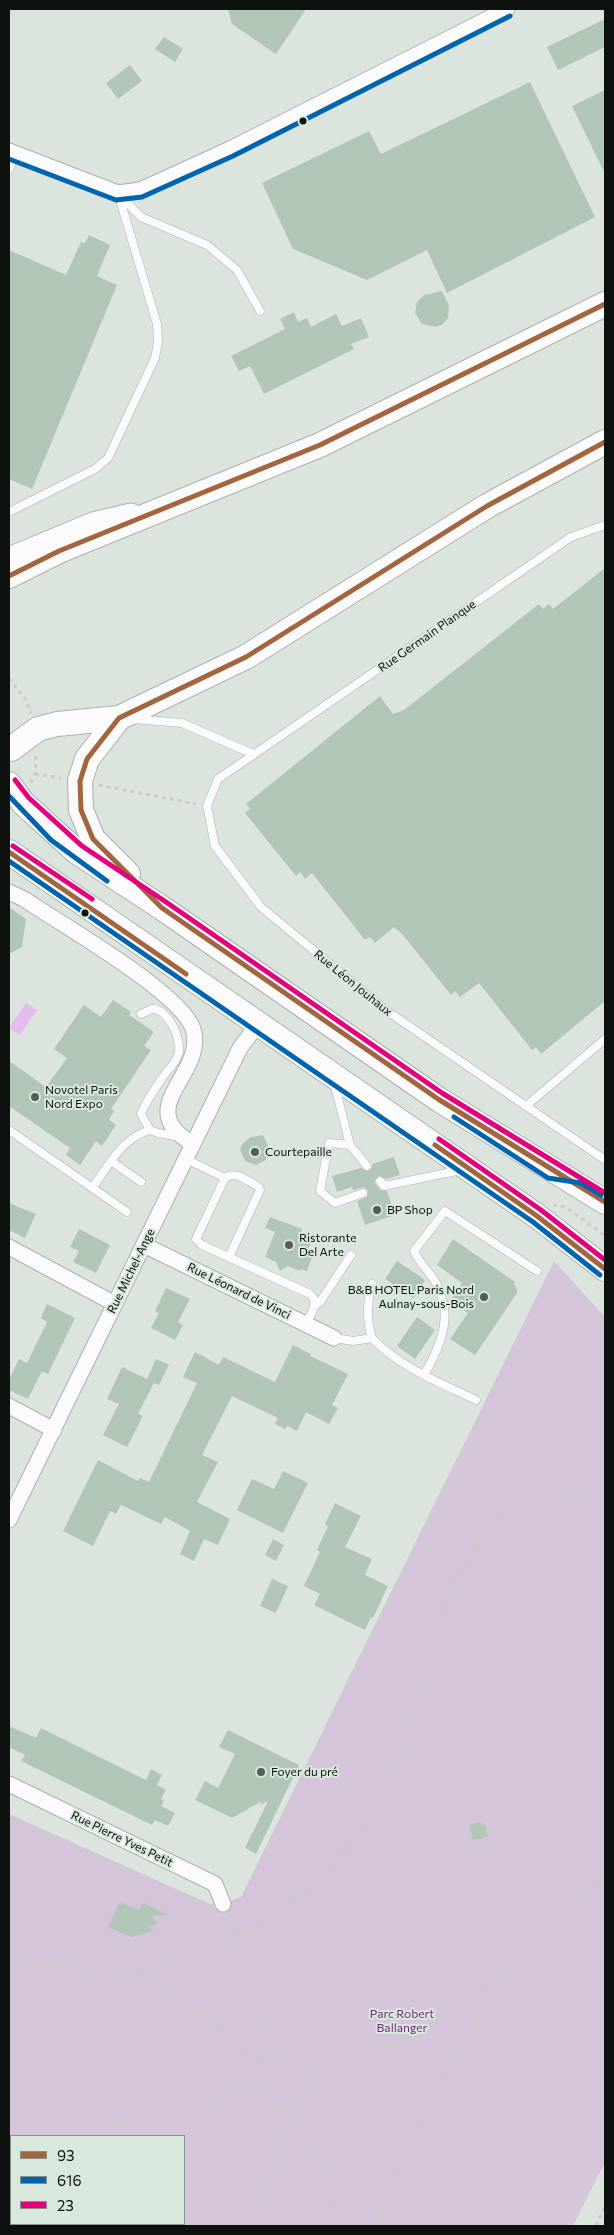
<!DOCTYPE html>
<html>
<head>
<meta charset="utf-8">
<style>
  body { margin:0 }
  #map { position:relative; width:614px; height:2235px; overflow:hidden; background:#dce4de; font-family:Commissioner,sans-serif }
  canvas { display:block }
  .frame { position:absolute; inset:0; border:10px solid #0d120e; pointer-events:none }
  .legend { position:absolute; left:10px; top:2135px; width:175px; height:90px; box-sizing:border-box; background:#d8e8dc; border:1px solid #87928a; margin:0; padding:6px 9px; list-style:none; font-size:15px; color:#0d120e }
  .legend li { display:flex; align-items:center; gap:10px; height:25px }
  .legend b { width:25px; border:1px solid #87928a }
</style>
</head>
<body>
<div id="map">
<canvas width="614" height="2235"></canvas>
<div class="frame"></div>
<ul class="legend">
<li><b style="height:6px;background:#a3653d"></b>93</li>
<li><b style="height:6px;background:#0065ae"></b>616</li>
<li><b style="height:6px;background:#e5007d"></b>23</li>
</ul>
</div>
<script>
const context = document.querySelector('canvas').getContext('2d');
context.lineJoin = 'round';
function fillPath(path, color) {
  context.fillStyle = color;
  context.fill(path, 'evenodd');
}
function stroke(path, color, width, dash) {
  context.strokeStyle = color;
  context.lineWidth = width;
  context.lineCap = dash ? 'butt' : 'round';
  context.setLineDash(dash || []);
  context.stroke(path);
}
function write(font, color, halo, rows, align = 'center') {
  context.font = font + ' Commissioner,sans-serif';
  context.lineWidth = 4;
  context.setLineDash([]);
  context.textBaseline = 'middle';
  context.strokeStyle = halo;
  context.fillStyle = color;
  for (const [text, x, y, turn = 0] of rows) {
    context.save();
    context.translate(x, y);
    context.rotate((+turn || 0) * Math.PI / 180);
    context.textAlign = isNaN(turn) ? turn : align;
    if (halo) context.strokeText(text, 0, 0);
    context.fillText(text, 0, 0);
    context.restore();
  }
}
const green = new Path2D(`
  M554 1261 605 1317V2162L573 2226H9V1814L210 1904H223L241 1897ZM11 2136H184V2224H11Z`);
const water = new Path2D(`
  M26 1003 37 1010 20 1035 9 1028Z`);
const building = new Path2D(`
  M228 9H306L276 54 232 24Z
  M605 19V47L558 70 547 47Z
  M164 37 183 49 175 62 155 49Z
  M130 65 142 81 118 99 106 83Z
  M530 82 595 217 447 293 427 250 367 280 293 249 262 183 369 131 381 154Z
  M605 90V174L572 106Z
  M89 235 110 245 97 276 117 285 32 489 9 479V250L66 275 81 242 85 243Z
  M442 291 449 305 448 318 443 324 436 327 422 324 415 313 417 302 424 295Z
  M294 312 298 322 307 318 311 327 336 314 342 326 361 318 369 337 351 344 354 349 264 394 250 366 239 371 231 356 285 329 280 319Z
  M605 568V1001L541 1054 536 1047 532 1050 479 983 460 997 455 991 451 995 403 935 394 927 375 943 370 937 365 940 312 873 305 879 300 872 296 876 245 813 250 809 246 804 380 696 393 714 404 710 539 604 543 609 549 604 553 609Z
  M9 907 26 919 22 947 9 954Z
  M113 1000 131 1012 129 1015 154 1032 144 1046 151 1050 111 1109 114 1111 109 1120 116 1125 102 1146 96 1141 80 1165 66 1155 70 1148 9 1106V1061L46 1087 67 1058 54 1049 84 1005 101 1017Z
  M263 1135 269 1148 266 1160 256 1165 245 1161 240 1150 242 1144 251 1137Z
  M394 1157 400 1175 386 1179 379 1176 374 1181 380 1190 387 1191 395 1215 365 1225 357 1201 367 1197 368 1191 364 1187 353 1190 352 1187 337 1192 332 1176 361 1168 368 1171 372 1168V1164Z
  M9 1203 36 1214 25 1238 9 1230Z
  M270 1217 302 1229 301 1233 313 1238 307 1252 313 1255 307 1271 301 1269 300 1271 288 1266 280 1271 276 1262 265 1257 275 1232 265 1228Z
  M79 1229 110 1245 96 1273 73 1262 79 1251 70 1247Z
  M453 1239 515 1282 514 1284 517 1289V1293L475 1355 450 1339 468 1313 450 1301 462 1283 437 1265Z
  M397 1261 425 1280 414 1298 385 1279Z
  M166 1288 190 1299 178 1322 183 1325 175 1340 151 1328 159 1313 155 1311Z
  M47 1304 75 1318 48 1374 42 1371 28 1399 9 1390V1380L19 1359 27 1363 47 1322 41 1318Z
  M417 1317 435 1330 415 1359 397 1346Z
  M293 1345 311 1354 310 1356 348 1374 332 1405 338 1408 329 1424 306 1412 297 1431 287 1426 285 1429 275 1424 278 1418 232 1396 202 1455 218 1462 197 1502 230 1519 218 1545 204 1539 194 1561 180 1554 190 1531 165 1517 161 1524 121 1505 116 1514 110 1511 93 1546 63 1531 98 1460 138 1481 140 1478 149 1482 197 1383 183 1377 195 1352 219 1365 223 1357 275 1382Z
  M156 1359 169 1365 159 1385 154 1383 138 1414 143 1416 127 1447 103 1435 119 1404 107 1399 122 1367 147 1379Z
  M283 1471 308 1483 283 1533 237 1510 252 1479 274 1489Z
  M335 1503 361 1516 345 1547 372 1559 365 1575 388 1586 373 1618 371 1617 365 1630 314 1605 320 1594 304 1586 320 1552 317 1550 328 1526 325 1524Z
  M273 1539 284 1545 276 1561 265 1555Z
  M272 1579 288 1586 276 1613 260 1606Z
  M9 1726 36 1738 41 1728 146 1780 151 1769 162 1775 157 1785 166 1790 161 1799 164 1801 161 1806 175 1813 168 1826 155 1820 152 1825 21 1761 25 1755 9 1747Z
  M228 1730 299 1765 256 1854 245 1848 268 1801 260 1805 262 1801 232 1818 195 1800 205 1781 218 1788 235 1754 219 1747Z
  M481 1822V1825L485 1824 488 1837 473 1840 469 1825Z
  M120 1902 139 1910 143 1903 168 1915 152 1916 158 1924 148 1926 153 1931 131 1937 108 1927Z`);
const path = new Path2D(`
  M9 678 26 700 31 713
  M35 774 61 778
  M31 783 35 774 36 755
  M99 785 196 804
  M553 1205 566 1207 605 1236
  M230 1917C255 1964 266 2003 275 2056
  M9 1968C95 1950 200 2002 260 2062
  M122 1979C151 1967 182 1960 211 1948 275 1922 327 1878 368 1823 383 1802 394 1781 402 1756 413 1726 416 1695 424 1665 437 1617 462 1557 496 1521 509 1507 531 1498 549 1494 566 1491 589 1489 605 1495
  M251 2083a28 28 0 1 1 56 0a28 28 0 1 1-56 0Z
  M306 2076C333 2071 359 2058 383 2046 441 2018 500 1983 548 1939 571 1918 590 1891 605 1864
  M295 2106 316 2150 339 2226
  M93 2136 180 2107 251 2088
  M9 2171 11 2170
  M260 2226 273 2169 277 2111
  M378 2226C397 2171 423 2117 453 2066 472 2034 493 2004 510 1971
  M596 2226 605 2206`);
const service = new Path2D(`
  M9 169 16 153
  M9 512 95 469 108 458 155 358 158 342 157 324 118 193 141 217 207 245 237 270 260 311
  M605 525 571 537 218 779 207 806 215 846 261 907 387 1011 605 1160
  M133 719 182 723 253 754
  M141 1014C144 1013 149 1010 152 1009 169 1008 183 1042 178 1055 176 1062 169 1069 165 1074 156 1087 147 1099 141 1114L150 1130
  M334 1082 350 1145 367 1166
  M526 1106 605 1039
  M9 1130 127 1212
  M350 1145 329 1143 320 1191 335 1203 363 1193
  M186 1159 225 1178
  M111 1161 141 1182
  M380 1181 384 1186 461 1170
  M93 1187C109 1165 122 1138 150 1130L158 1133 180 1137
  M229 1257 260 1190 259 1187C248 1181 235 1170 225 1178L196 1239 202 1245 310 1294C320 1303 311 1313 306 1324
  M372 1284C367 1304 366 1318 372 1338
  M315 1306 320 1302 351 1255
  M334 1338 353 1341 372 1338C399 1367 441 1383 476 1400
  M424 1375C441 1346 454 1315 436 1283 429 1271 419 1263 414 1251L445 1211 537 1271`);
const minor = new Path2D(`
  M9 151 118 193 140 190 230 149 507 9
  M9 892 24 899C59 923 182 993 193 1029 207 1075 130 1107 193 1144
  M144 1245 334 1338
  M9 1247 115 1304
  M9 1406 54 1430
  M9 1520 240 1048 258 1024
  M9 1784 215 1884 223 1904`);
const secondary = new Path2D(`
  M9 558 93 523 131 514`);
const primary = new Path2D(`
  M9 576 59 551 320 445 605 304
  M119 718 87 759 80 781 81 810 93 839 128 874
  M11 749 38 729 57 724 119 718 246 657 487 506 605 442
  M9 784 23 803 77 852 162 908 438 1099 605 1202
  M9 852 537 1216 605 1269`);
const bus1 = new Path2D(`
  M605 442 487 506 246 657 119 718 87 759 80 781 81 810 93 839 162 908 438 1099 605 1202
  M9 576 59 551 320 445 605 304
  M9 852 186 974
  M435 1145 537 1216 605 1269`);
const bus2 = new Path2D(`
  M9 159 116 200 142 197 233 156 510 16
  M9 796 51 840 107 881
  M9 861 533 1222 600 1275
  M454 1117 548 1178 581 1183 601 1195`);
const bus3 = new Path2D(`
  M15 780 29 798 82 846 166 902 442 1093 605 1193
  M13 846 92 899
  M439 1139 541 1210 605 1260`);
const markers = [
  [303,121,4.5,"#0d120e"],
  [85,913,4.5,"#0d120e"],
  [35,1097,5,"#555c57"],
  [255,1152,5,"#555c57"],
  [377,1210,5,"#555c57"],
  [289,1245,5,"#555c57"],
  [484,1297,5,"#555c57"],
  [261,1772,5,"#555c57"]
];
const streetNames = [
  ["Rue Germain Planque",427,636,-35],
  ["Rue Léon Jouhaux",353,983,39],
  ["Rue Michel-Ange",131,1271,-64],
  ["Rue Léonard de Vinci",239,1291,26],
  ["Rue Pierre Yves Petit",122,1839,26]
];
const poiNames = [
  ["Novotel Paris",45,1090],
  ["Nord Expo",45,1104],
  ["Courtepaille",265,1152],
  ["BP Shop",387,1210],
  ["Ristorante",299,1238],
  ["Del Arte",299,1252],
  ["B&B HOTEL Paris Nord",474,1290,"right"],
  ["Aulnay-sous-Bois",474,1304,"right"],
  ["Foyer du pré",271,1772]
];
const parkNames = [
  ["Parc Robert",402,2014],
  ["Ballanger",402,2028]
];
fillPath(green, '#d5c5da');
fillPath(water, '#e3bbed');
fillPath(building, '#b2c6b8');
stroke(service, '#acb1ad', 9);
stroke(minor, '#acb1ad', 17);
stroke(secondary, '#acb1ad', 23);
stroke(primary, '#acb1ad', 26);
stroke(path, '#cacdcb', 3, [4, 4]);
stroke(service, '#fafbfa', 8);
stroke(minor, '#fafbfa', 15);
stroke(secondary, '#fafbfa', 21);
stroke(primary, '#fafbfa', 24);
stroke(bus1, '#a3653d', 5);
stroke(bus2, '#0065ae', 5);
stroke(bus3, '#e5007d', 5);
for (const [x, y, r, color] of markers) {
  const dot = new Path2D();
  dot.arc(x, y, r, 0, 2 * Math.PI);
  context.fillStyle = color;
  context.fill(dot);
  stroke(dot, '#d8e8dc', 2);
}
write('12px', '#0d120e', '#d8e8dc', streetNames);
write('12px', '#0d120e', '#d8e8dc', poiNames, 'left');
write('12px', '#722b81', '#d8e8dc', parkNames);
</script>
</body>
</html>
